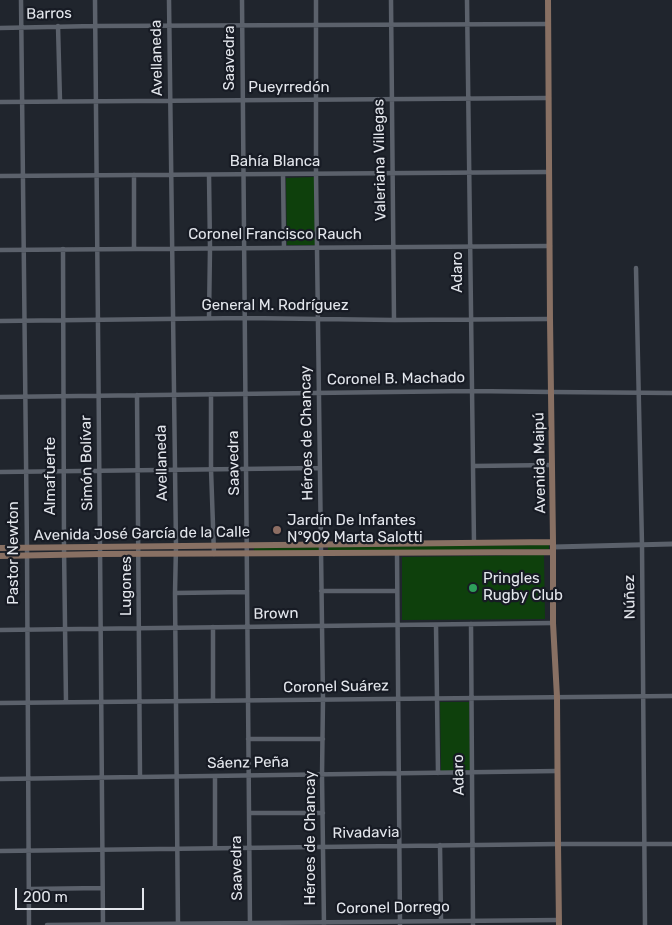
<!DOCTYPE html>
<html>
<head>
<meta charset="utf-8">
<style>
  body { margin:0 }
  #map { position:relative; width:672px; height:925px; overflow:hidden; background:#20252d; font-family:Rubik,sans-serif }
  canvas { display:block }
  .scale { position:absolute; left:15px; top:888px; width:129px; height:22px; box-sizing:border-box; border:2px solid #e3e6ec; border-top:0; padding-left:6px; font-size:15px; line-height:18px; white-space:nowrap; color:#e3e6ec; -webkit-text-stroke:4px #171b24; paint-order:stroke }
</style>
</head>
<body>
<div id="map">
<canvas width="672" height="925"></canvas>
<div class="scale">200 m</div>
</div>
<script>
const context = document.querySelector('canvas').getContext('2d');
context.lineJoin = 'round';
function fillPath(path, color) {
  context.fillStyle = color;
  context.fill(path, 'evenodd');
}
function stroke(path, color, width, dash) {
  context.strokeStyle = color;
  context.lineWidth = width;
  context.lineCap = dash ? 'butt' : 'round';
  context.setLineDash(dash || []);
  context.stroke(path);
}
function write(font, color, halo, rows, align = 'center') {
  context.font = font + ' Rubik,sans-serif';
  context.lineWidth = 4.5;
  context.setLineDash([]);
  context.textBaseline = 'middle';
  context.strokeStyle = halo;
  context.fillStyle = color;
  for (const [text, x, y, turn = 0] of rows) {
    context.save();
    context.translate(x, y);
    context.rotate((+turn || 0) * Math.PI / 180);
    context.textAlign = isNaN(turn) ? turn : align;
    if (halo) context.strokeText(text, 0, 0);
    context.fillText(text, 0, 0);
    context.restore();
  }
}
const green = new Path2D(`
  M314 177 315 245H287L286 178Z
  M549 545V549L328 551V547Z
  M319 547V551L254 552V548Z
  M544 555 545 619 402 620V557Z
  M440 702H469L470 770 441 771Z`);
const minor = new Path2D(`
  M21 0 27 548 29 925
  M95 0 100 546 103 925
  M169 0 176 546 175 593 178 925
  M242 0 250 925
  M316 0V174L323 699 322 775 324 925
  M391 0 394 320
  M467 0 474 543
  M58 26 60 101
  M0 28 95 26 548 24
  M0 102 549 98
  M283 174 284 248
  M209 175 210 248 209 318
  M0 176 549 172
  M63 249 64 547 66 702
  M134 249V175
  M0 250 550 246
  M636 268 642 545 645 925
  M0 321 245 318 394 320 550 319
  M211 394V469L214 554
  M137 395 140 777
  M0 397 471 391 551 392 672 393
  M473 466 552 465
  M0 472 320 468
  M397 552 400 925
  M321 591H397
  M175 593 247 592
  M471 624 473 925
  M436 625 438 773
  M213 627V701
  M0 630 553 623
  M0 703 672 696
  M248 739H323
  M215 776V848
  M0 779 557 771
  M249 813H323
  M440 845 441 920
  M0 851 558 844H672
  M29 889 102 888
  M47 925 559 920`);
const tertiary = new Path2D(`
  M553 547 672 544`);
const secondary = new Path2D(`
  M548 0 550 319 553 542V623L557 697 558 844 559 925
  M0 548 553 542
  M0 556 101 554 553 552`);
const markers = [
  [277,530,5,"#8d6e63"],
  [473,588,5,"#2e9e5b"]
];
const streetNames = [
  ["Barros",49,14,-1],
  ["Avellaneda",157,58,-91],
  ["Saavedra",230,58,-90],
  ["Pueyrredón",289,88],
  ["Valeriana Villegas",380,160,-91],
  ["Bahía Blanca",275,162],
  ["Coronel Francisco Rauch",275,235],
  ["Adaro",458,272,-90],
  ["General M. Rodríguez",275,306],
  ["Coronel B. Machado",396,379,-1],
  ["Héroes de Chancay",307,433,-91],
  ["Simón Bolívar",87,463,-91],
  ["Avellaneda",162,463,-91],
  ["Saavedra",234,463,-91],
  ["Avenida Maipú",540,463,-91],
  ["Almafuerte",51,476,-90],
  ["Avenida José García de la Calle",142,534,-1],
  ["Pastor Newton",14,553,-90],
  ["Lugones",127,586,-90],
  ["Núñez",630,597,-91],
  ["Brown",276,614,-1],
  ["Coronel Suárez",336,687,-1],
  ["Sáenz Peña",248,763,-1],
  ["Adaro",459,775,-91],
  ["Rivadavia",366,833,-1],
  ["Héroes de Chancay",311,838,-90],
  ["Saavedra",237,868,-91],
  ["Coronel Dorrego",393,908,-1]
];
const poiNames = [
  ["Jardín De Infantes",287,521],
  ["Nº909 Marta Salotti",287,538],
  ["Pringles",483,579],
  ["Rugby Club",483,596]
];
fillPath(green, '#0e400c');
stroke(minor, '#5b616b', 4.5);
stroke(tertiary, '#5b616b', 5);
stroke(secondary, '#887063', 6);
for (const [x, y, r, color] of markers) {
  const dot = new Path2D();
  dot.arc(x, y, r, 0, 2 * Math.PI);
  context.fillStyle = color;
  context.fill(dot);
  stroke(dot, '#171b24', 2);
}
write('15px', '#e3e6ec', '#171b24', streetNames);
write('15px', '#e3e6ec', '#171b24', poiNames, 'left');
</script>
</body>
</html>
